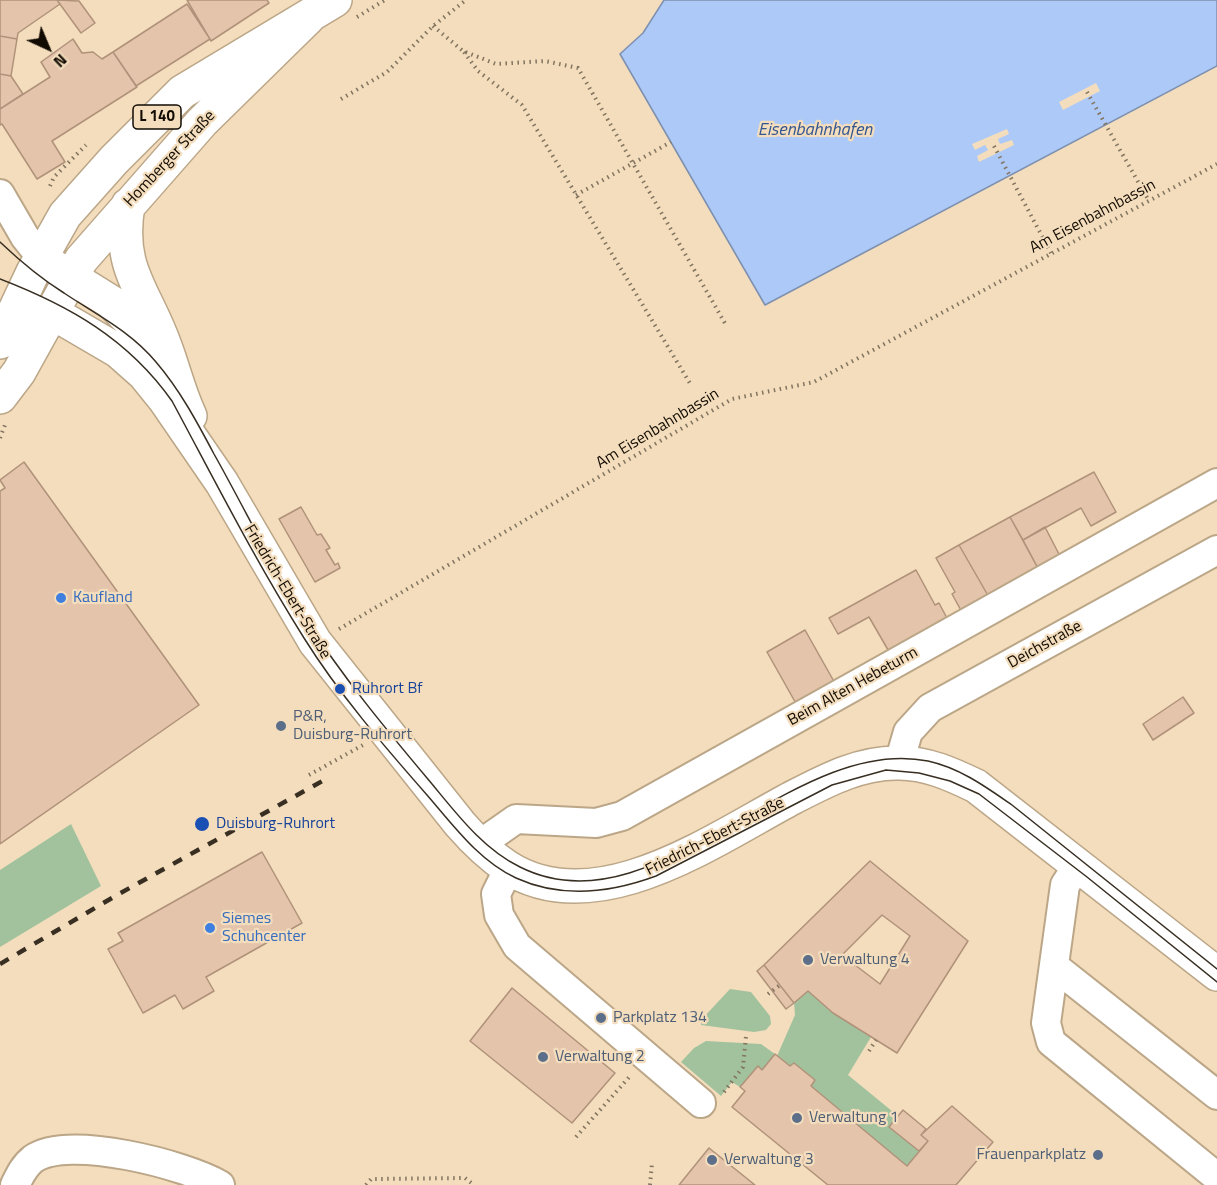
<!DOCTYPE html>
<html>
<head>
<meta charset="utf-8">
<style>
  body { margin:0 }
  #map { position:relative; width:1217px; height:1185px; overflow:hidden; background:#f3ddbd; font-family:"Titillium Web",sans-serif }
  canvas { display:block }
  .north { position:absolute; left:18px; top:18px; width:60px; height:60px; -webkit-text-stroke:4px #f3ddbd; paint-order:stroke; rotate:136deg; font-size:16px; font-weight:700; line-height:24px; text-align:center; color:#120b02 }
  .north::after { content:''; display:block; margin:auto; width:21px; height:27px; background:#120b02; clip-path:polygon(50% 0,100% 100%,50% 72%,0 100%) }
</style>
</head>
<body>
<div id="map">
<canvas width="1217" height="1185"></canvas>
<div class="north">N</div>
</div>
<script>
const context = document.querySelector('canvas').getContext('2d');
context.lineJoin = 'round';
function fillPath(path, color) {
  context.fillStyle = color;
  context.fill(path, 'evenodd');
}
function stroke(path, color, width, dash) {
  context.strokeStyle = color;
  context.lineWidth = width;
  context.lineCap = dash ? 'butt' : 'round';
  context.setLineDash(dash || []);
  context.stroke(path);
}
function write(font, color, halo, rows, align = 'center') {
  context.font = font + ' "Titillium Web",sans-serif';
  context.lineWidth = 4.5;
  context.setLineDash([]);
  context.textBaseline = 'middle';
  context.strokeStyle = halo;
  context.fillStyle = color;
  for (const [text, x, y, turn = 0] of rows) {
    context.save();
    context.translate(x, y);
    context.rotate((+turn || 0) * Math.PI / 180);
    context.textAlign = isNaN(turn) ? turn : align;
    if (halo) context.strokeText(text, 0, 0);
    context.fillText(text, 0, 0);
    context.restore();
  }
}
const green = new Path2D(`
  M71 824 101 886 0 947V870Z
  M730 989 751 992 770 1016 771 1024 766 1030 754 1032 701 1025 702 1019Z
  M808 991 833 1013 871 1037 848 1075 898 1116 889 1127 919 1151 907 1166 811 1086 815 1080 794 1063 790 1066 777 1056 795 1015 794 1003Z
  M706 1041 761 1044 775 1054 762 1070 758 1066 740 1087 732 1082 721 1096 681 1062 694 1048Z`);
const water = new Path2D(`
  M664 0H1217V66L765 305 620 54 643 33Z`);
const pier = new Path2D(`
  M1096 83 1100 91 1063 110 1059 102Z
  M1007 129 1009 134 998 139 1000 144 1012 140 1014 145 979 162 977 156 988 150 985 145 975 150 972 144Z`);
const building = new Path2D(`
  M0 0H57L60 4 18 33 17 39 0 36Z
  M57 0 79 1 95 23 81 33Z
  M187 0H267L269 3 211 41Z
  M187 4 210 39 136 86 113 52Z
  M0 36 17 39 11 76 0 74Z
  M73 39 82 53 93 52 102 59 113 52 137 87 52 141 65 162 37 179 2 124 0 125V109L50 77 41 62Z
  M0 74 11 76 23 94 0 109Z
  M24 462 199 705 0 844V491L5 488 0 480Z
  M1094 472 1116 512 1091 526 1081 508 1023 540 1010 517Z
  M301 507 317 535 321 534 330 548 326 550 335 565 338 563 340 568 315 582 279 519Z
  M1010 517 1040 572 990 599 959 545Z
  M1045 527 1062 560 1040 572 1023 540Z
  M959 545 990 599 963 614 952 594 955 592 936 558Z
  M916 570 935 605 939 603 949 622 891 655 869 617 838 634 829 618Z
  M805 630 836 685 798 707 767 652Z
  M1183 697 1194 713 1153 740 1143 724Z
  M262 852 302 923 206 977 214 991 183 1009 175 995 143 1013 108 949 123 941 118 933Z
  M870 861 968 941 897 1053 833 1013 808 991 794 1003 764 965ZM882 915 910 936 880 984 842 955Z
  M764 965 794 1003 786 1009 757 971Z
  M512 988 615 1073 572 1123 470 1041Z
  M775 1054 790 1066 794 1063 815 1080 811 1086 907 1166 928 1141 921 1135 952 1106 993 1142 956 1185H828L732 1107 745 1091 740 1087 758 1066 762 1070Z
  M903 1110 926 1129 921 1135 928 1141 919 1151 889 1127Z
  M709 1148 755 1185H679Z`);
const path = new Path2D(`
  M357 17 385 0
  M433 26 463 51 496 64 545 61 578 68 726 325
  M464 52 478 71 522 105 691 385
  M1087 92 1149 201
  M341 99 387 72 433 26 466 0
  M994 146 1051 253
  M50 186 54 177 86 145
  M576 195 671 142
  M0 438 5 425
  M339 629 732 399 814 382 1217 164
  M309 775 363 745
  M768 994 780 985
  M869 1051 876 1040
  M724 1092 743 1067 746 1036
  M576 1137 631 1075
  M366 1185 371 1179 465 1178 474 1185
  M650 1185 652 1163`);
const minor = new Path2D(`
  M0 194 25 237 41 257
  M899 763 908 732 930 708 1217 550
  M479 845 516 819 596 823 622 816 1217 483
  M1078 865 1065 885 1046 1023 1051 1042 1217 1177
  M509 868 496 894 499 915 517 946 701 1103
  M1054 966 1217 1095
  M15 1185C20 1175 24 1166 33 1159 68 1134 186 1165 220 1185`);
const major = new Path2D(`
  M128 205C117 270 145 290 165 346 174 370 179 393 190 416
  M53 266 111 302 141 332 155 351
  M16 308 65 320 118 351 144 374 165 400 222 483 315 642 460 824C474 840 489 855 507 867 596 924 713 840 792 798 825 781 860 762 899 763 927 763 951 774 976 786L1217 974
  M0 342 33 272 65 215 114 160 182 92 335 0
  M0 397 19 372 81 260 202 122 309 17`);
const tram = new Path2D(`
  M0 242C20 261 40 278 64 293 97 315 130 331 156 362 180 390 197 422 214 454 245 509 273 568 307 621 342 676 385 728 427 778 454 810 481 848 520 867 655 935 791 733 928 761 960 768 986 787 1012 805L1217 969
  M0 279C70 306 128 339 172 401 215 481 256 562 304 638 339 694 384 746 427 795 453 825 479 861 516 878 562 899 610 893 656 876L832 785 886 770 919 773 950 781 979 794 1087 877 1217 982`);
const rail = new Path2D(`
  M0 964 117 895 326 779`);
const markers = [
  [61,598,6,"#3f7fe0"],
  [340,689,6,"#1a4fb4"],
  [281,726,6,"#5c6f8a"],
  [202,824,8,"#1a4fb4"],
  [210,928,6,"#3f7fe0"],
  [808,960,6,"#5c6f8a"],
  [601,1018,6,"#5c6f8a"],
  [543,1057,6,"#5c6f8a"],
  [797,1118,6,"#5c6f8a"],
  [1098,1155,6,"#5c6f8a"],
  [712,1160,6,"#5c6f8a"]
];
const shields = [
  [157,117,48]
];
const shieldNames = [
  ["L 140",157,117]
];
const streetNames = [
  ["Homberger Straße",170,159,-47],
  ["Am Eisenbahnbassin",1093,217,-28],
  ["Am Eisenbahnbassin",658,429,-31],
  ["Friedrich-Ebert-Straße",287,592,59],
  ["Deichstraße",1045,645,-29],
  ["Beim Alten Hebeturm",853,687,-29],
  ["Friedrich-Ebert-Straße",715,837,-27]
];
const shopNames = [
  ["Kaufland",73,598],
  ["Siemes",222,919],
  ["Schuhcenter",222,937]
];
const transitNames = [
  ["Ruhrort Bf",352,689],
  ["Duisburg-Ruhrort",216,824]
];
const serviceNames = [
  ["P&R,",293,717],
  ["Duisburg-Ruhrort",293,735],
  ["Verwaltung 4",820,960],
  ["Parkplatz 134",613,1018],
  ["Verwaltung 2",555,1057],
  ["Verwaltung 1",809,1118],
  ["Frauenparkplatz",1086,1155,"right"],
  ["Verwaltung 3",724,1160]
];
const waterNames = [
  ["Eisenbahnhafen",815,131]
];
fillPath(green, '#a2c29e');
fillPath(water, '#acc9f8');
stroke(water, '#7e90ae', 1.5);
fillPath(pier, '#f3ddbd');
fillPath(building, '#e4c4ab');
stroke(building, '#b0927a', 1.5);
stroke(minor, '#bba687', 32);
stroke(major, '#bba687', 36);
stroke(path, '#82745f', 4, [1.5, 4.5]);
stroke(minor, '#fff', 28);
stroke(major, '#fff', 33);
stroke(tram, '#382f22', 1.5);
stroke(rail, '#382f22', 4.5, [10, 10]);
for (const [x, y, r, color] of markers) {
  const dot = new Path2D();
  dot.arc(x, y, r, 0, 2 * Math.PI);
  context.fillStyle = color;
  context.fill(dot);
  stroke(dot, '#f3ddbd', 2);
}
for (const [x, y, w] of shields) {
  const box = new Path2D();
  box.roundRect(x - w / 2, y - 12, w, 24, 4.5);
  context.fillStyle = '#f3ddbd';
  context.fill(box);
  stroke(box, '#120b02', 1.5);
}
write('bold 15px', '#120b02', null, shieldNames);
write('16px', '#120b02', '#f3ddbd', streetNames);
write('16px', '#366cbe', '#f3ddbd', shopNames, 'left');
write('16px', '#164399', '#f3ddbd', transitNames, 'left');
write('16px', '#4e5e75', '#f3ddbd', serviceNames, 'left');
write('italic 18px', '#345791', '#f3ddbd', waterNames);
</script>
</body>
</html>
